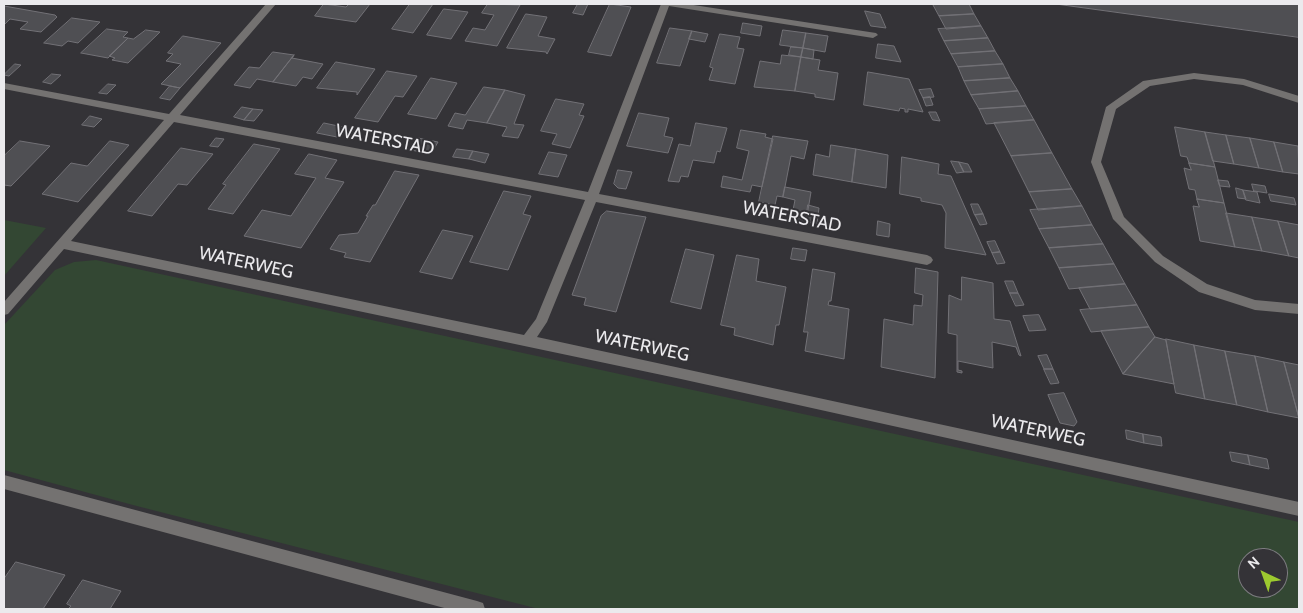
<!DOCTYPE html>
<html>
<head>
<meta charset="utf-8">
<style>
  body { margin:0 }
  #map { position:relative; width:1303px; height:613px; overflow:hidden; background:#343337; font-family:Cabin,sans-serif }
  canvas { display:block }
  .frame { position:absolute; inset:0; border:5px solid #ebeaed; pointer-events:none }
  .north { position:absolute; left:1238px; top:548px; width:50px; height:50px; box-sizing:border-box; background:#343337; border:1px solid #7d7c80; border-radius:50%; rotate:318deg; font-size:14px; font-weight:700; line-height:20px; text-align:center; color:#ebeaed }
  .north::after { content:''; display:block; margin:auto; width:18px; height:22px; background:#9dca2f; clip-path:polygon(50% 0,100% 100%,50% 72%,0 100%) }
</style>
</head>
<body>
<div id="map">
<canvas width="1303" height="613"></canvas>
<div class="frame"></div>
<div class="north">N</div>
</div>
<script>
const context = document.querySelector('canvas').getContext('2d');
context.lineJoin = 'round';
function fillPath(path, color) {
  context.fillStyle = color;
  context.fill(path, 'evenodd');
}
function stroke(path, color, width, dash) {
  context.strokeStyle = color;
  context.lineWidth = width;
  context.lineCap = dash ? 'butt' : 'round';
  context.setLineDash(dash || []);
  context.stroke(path);
}
function write(font, color, halo, rows, align = 'center') {
  context.font = font + ' Cabin,sans-serif';
  context.lineWidth = 4;
  context.setLineDash([]);
  context.textBaseline = 'middle';
  context.strokeStyle = halo;
  context.fillStyle = color;
  for (const [text, x, y, turn = 0] of rows) {
    context.save();
    context.translate(x, y);
    context.rotate((+turn || 0) * Math.PI / 180);
    context.textAlign = isNaN(turn) ? turn : align;
    if (halo) context.strokeText(text, 0, 0);
    context.fillText(text, 0, 0);
    context.restore();
  }
}
const green = new Path2D(`
  M4 220 46 228 4 276Z
  M96 260 1299 522V609H539L133 505 4 470V325L55 270 74 262ZM1248 558H1278V588H1248Z`);
const building = new Path2D(`
  M324 4 346 7 349 4H370L356 22 315 16Z
  M410 4H433L413 33 392 29Z
  M488 4 520 5 497 46 465 41 473 28 485 30 494 15 482 13Z
  M578 4H588L583 15 573 13Z
  M610 4 631 7 611 56 588 52Z
  M969 4 974 14 939 16 933 5Z
  M1056 4H1299V37Z
  M4 6 55 15 57 17 41 32 20 29 28 22 10 19 4 25Z
  M444 9 468 12 451 39 427 35Z
  M865 11 880 14 886 28 871 26Z
  M526 14 547 17 538 36 555 39 547 54 546 52 507 48Z
  M974 14 981 26 946 29 939 16Z
  M72 18 100 22 78 43 68 41 62 46 44 43Z
  M743 23 762 26 760 36 741 33Z
  M981 26 988 38 944 41 938 29Z
  M670 28 692 31 680 66 657 63Z
  M107 29 128 32 123 37 128 38 108 58 81 53Z
  M146 30 160 32 128 63 112 60 115 58 109 56 128 38 133 39Z
  M783 30 806 33 803 48 780 45Z
  M692 31 708 34 705 42 689 39Z
  M806 33 828 36 825 52 803 48Z
  M720 34 740 37 737 48 744 49 735 84 709 80 713 68 710 67Z
  M183 36 221 43 180 88 161 84 181 64 166 61 173 54 168 53Z
  M988 38 995 51 951 54 944 41Z
  M878 44 894 46 901 62 876 58Z
  M791 47 803 48 801 57 789 55Z
  M803 48 814 50 813 59 801 57Z
  M995 51 1003 64 958 67 951 54Z
  M273 52 294 55 273 82 257 79 250 88 234 85 249 67 259 68Z
  M294 55 292 58 323 64 312 79 303 77 296 86 273 82Z
  M782 55 801 57 795 91 754 87 760 61 780 64Z
  M801 57 820 60 818 70 838 73 834 100 815 97V94L795 91Z
  M336 62 375 69 357 95V92L317 88Z
  M15 64 21 65 9 76 4 75Z
  M1003 64 1010 78 964 81 958 67Z
  M387 71 417 76 403 97 395 96 378 122 355 118Z
  M868 72 909 79 923 112 908 109V112H905V109L900 108 899 111 864 105Z
  M52 74 61 75 51 84 43 82Z
  M431 78 457 83 436 119 408 114Z
  M1010 78 1018 91 971 95 964 81Z
  M108 84 116 85 107 94 99 93Z
  M170 86 180 88 170 100 160 98Z
  M484 87 505 90 487 123 467 120 463 129 448 126 455 113 465 115Z
  M931 89 934 97 923 98 919 90Z
  M505 90 525 95 514 124 524 125 518 138 502 136 507 127 487 123Z
  M1018 91 1026 106 979 109 971 95Z
  M930 97 933 105 926 106 923 98Z
  M556 99 584 104 579 115 584 116 570 148 552 144 557 134 541 131Z
  M1026 106 1034 120 986 124 979 109Z
  M242 107 253 109 244 120 234 117Z
  M253 109 263 110 254 121 244 120Z
  M929 112H936L940 121 933 120Z
  M639 113 669 118 664 136 673 138 668 153 627 146Z
  M90 116 102 119 94 127 82 125Z
  M1034 120 1052 153 1011 156 994 123Z
  M324 123 343 127 337 137 317 133Z
  M696 123 727 128 720 152 717 151 714 163 693 160 688 177 681 176 679 182 668 181 679 144 690 146Z
  M1175 127 1205 132 1215 167 1189 163 1187 157 1181 156Z
  M741 130 766 134 765 137 773 139 762 187 752 185 750 192 721 187 723 176 742 180 749 151 737 148Z
  M380 132 389 134 383 144 374 143Z
  M1205 132 1226 135 1234 164 1213 161Z
  M1226 135 1250 138 1259 168 1234 164Z
  M773 136 808 141 804 159 791 156 783 197 777 196 775 205 759 202Z
  M216 138 224 139 218 147 210 146Z
  M418 138 438 142 431 154 411 150Z
  M1250 138 1274 142 1283 172 1259 168Z
  M20 141 50 146 11 186 4 185V156Z
  M110 141 129 145 78 202 42 194 71 163 87 166Z
  M1274 142 1298 146 1299 174 1283 172Z
  M254 144 280 149 233 214 208 209 226 185 223 184Z
  M831 145 856 149 852 182 813 175 816 154 829 157Z
  M181 148 213 154 187 185 178 184 152 216 128 211Z
  M457 149 473 151 469 159 453 157Z
  M856 149 888 155 886 188 852 182Z
  M473 151 489 154 485 163 469 159Z
  M549 152 567 155 558 177 539 174Z
  M1052 153 1072 189 1029 192 1011 156Z
  M309 154 337 160 325 178 344 182 301 248 244 236 262 210 291 216 316 178 295 174Z
  M902 157 939 164 938 174 951 176 986 255 945 248 946 213 942 205 921 201V198L900 194Z
  M951 161 959 162 964 172 957 173Z
  M959 162 968 164 972 172H964Z
  M1189 163 1215 167 1224 203 1197 199 1195 190 1189 189 1184 168 1191 170Z
  M618 170 632 172 626 189 618 188 614 184Z
  M395 171 419 175 370 262 344 257 346 253 330 249 339 235 358 233 368 216H366L373 205H375Z
  M1218 180 1228 181 1230 187 1220 186Z
  M1252 184 1265 186 1267 193 1254 191Z
  M785 187 811 192 806 222 791 220 795 200 783 197Z
  M1236 188 1243 190 1246 199 1238 198Z
  M1072 189 1082 206 1038 210 1029 192Z
  M1243 190 1257 192 1260 203 1246 200Z
  M504 191 531 196 523 214 531 216 508 270 470 262Z
  M1269 194 1294 198 1296 205 1271 201Z
  M1197 199 1224 203 1235 247 1200 241 1193 206 1199 207Z
  M971 204H978L983 214 975 215Z
  M808 205 819 208 817 224 806 222Z
  M1082 206 1092 225 1039 229 1030 210Z
  M607 211 646 217 616 312 584 305 586 298 572 295 601 216Z
  M1226 213 1252 217 1262 251 1235 247Z
  M983 214 987 224 980 225 975 215Z
  M1252 217 1278 221 1289 256 1262 251Z
  M878 221 890 224 889 237 877 235Z
  M1278 221 1299 225V258L1289 256Z
  M1092 225 1103 244 1049 248 1039 229Z
  M443 230 473 236 452 279 420 272Z
  M995 241 1000 252 992 253 987 242Z
  M1103 244 1114 264 1059 268 1049 248Z
  M793 248 807 250 805 261 791 259Z
  M686 249 714 255 701 309 671 302Z
  M1000 252 1005 263 997 264 992 253Z
  M737 255 759 259 756 281 786 287 779 325H776L773 345 734 335 735 328 721 325Z
  M1114 264 1125 284 1069 289 1059 268Z
  M916 268 938 272 935 378 881 367 884 319 913 325 914 305 922 306 923 295 915 293Z
  M813 269 835 273 831 301H829L828 305 849 309 844 359 805 351 808 332H804Z
  M962 277 993 283 994 319 1010 321 1021 356 1019 355 1016 347 992 342 993 368 958 361V370L962 371V373L957 372V335L948 333 949 295 961 300Z
  M1005 281H1013L1018 293H1010Z
  M1125 284 1137 305 1090 309 1079 288Z
  M1010 293H1018L1024 305 1016 306Z
  M1137 305 1149 327 1091 332 1080 310Z
  M1039 315 1046 330 1029 331 1023 316Z
  M1149 327 1155 337 1123 374 1101 331Z
  M1155 337 1166 340 1174 384 1123 374Z
  M1166 339 1194 345 1205 399 1176 393Z
  M1194 345 1225 351 1237 405 1205 399Z
  M1225 351 1255 356 1268 412 1237 405Z
  M1047 355 1053 369H1044L1038 356Z
  M1255 356 1284 362 1299 418 1268 412Z
  M1284 362 1299 365V418Z
  M1044 369H1053L1059 383 1051 384Z
  M1064 393 1077 422 1074 426 1060 423 1048 395Z
  M1126 430 1143 434 1144 443 1127 439Z
  M1143 434 1161 437 1162 446 1144 443Z
  M1230 452 1248 455 1250 465 1232 461Z
  M1248 455 1267 459 1269 469 1250 465Z
  M16 562 65 575 43 609H4V579Z
  M83 580 121 591 110 609H68L71 606 67 604Z`);
const minor = new Path2D(`
  M266 4H276L180 115 588 192 661 4H687L876 33 878 35 873 38 669 6 599 194 927 255 931 257 933 260 931 263 927 265 596 202 547 322 537 337 1299 502V516L681 379 64 249 8 314 4 315V302L164 120 4 89V83L169 114ZM174 122 585 200 536 319 524 335 71 241Z
  M1194 73 1244 79 1299 96V103L1243 85 1194 79 1150 86 1116 109 1101 162 1124 217 1163 256 1207 284 1255 300 1299 304V314L1255 310 1199 292 1155 262 1113 219 1091 162 1106 107 1143 81Z
  M4 475 477 601 483 603 485 609H448L4 489Z`);
const streetNames = [
  ["WATERSTAD",385,140,11],
  ["WATERSTAD",792,217,11],
  ["WATERWEG",246,263,12],
  ["WATERWEG",642,346,12],
  ["WATERWEG",1038,431,12]
];
fillPath(green, '#334733');
fillPath(building, '#4f4f53');
stroke(building, '#727176', 1);
fillPath(minor, '#747271');
write('18px', '#ebeaed', '#343337', streetNames);
</script>
</body>
</html>
